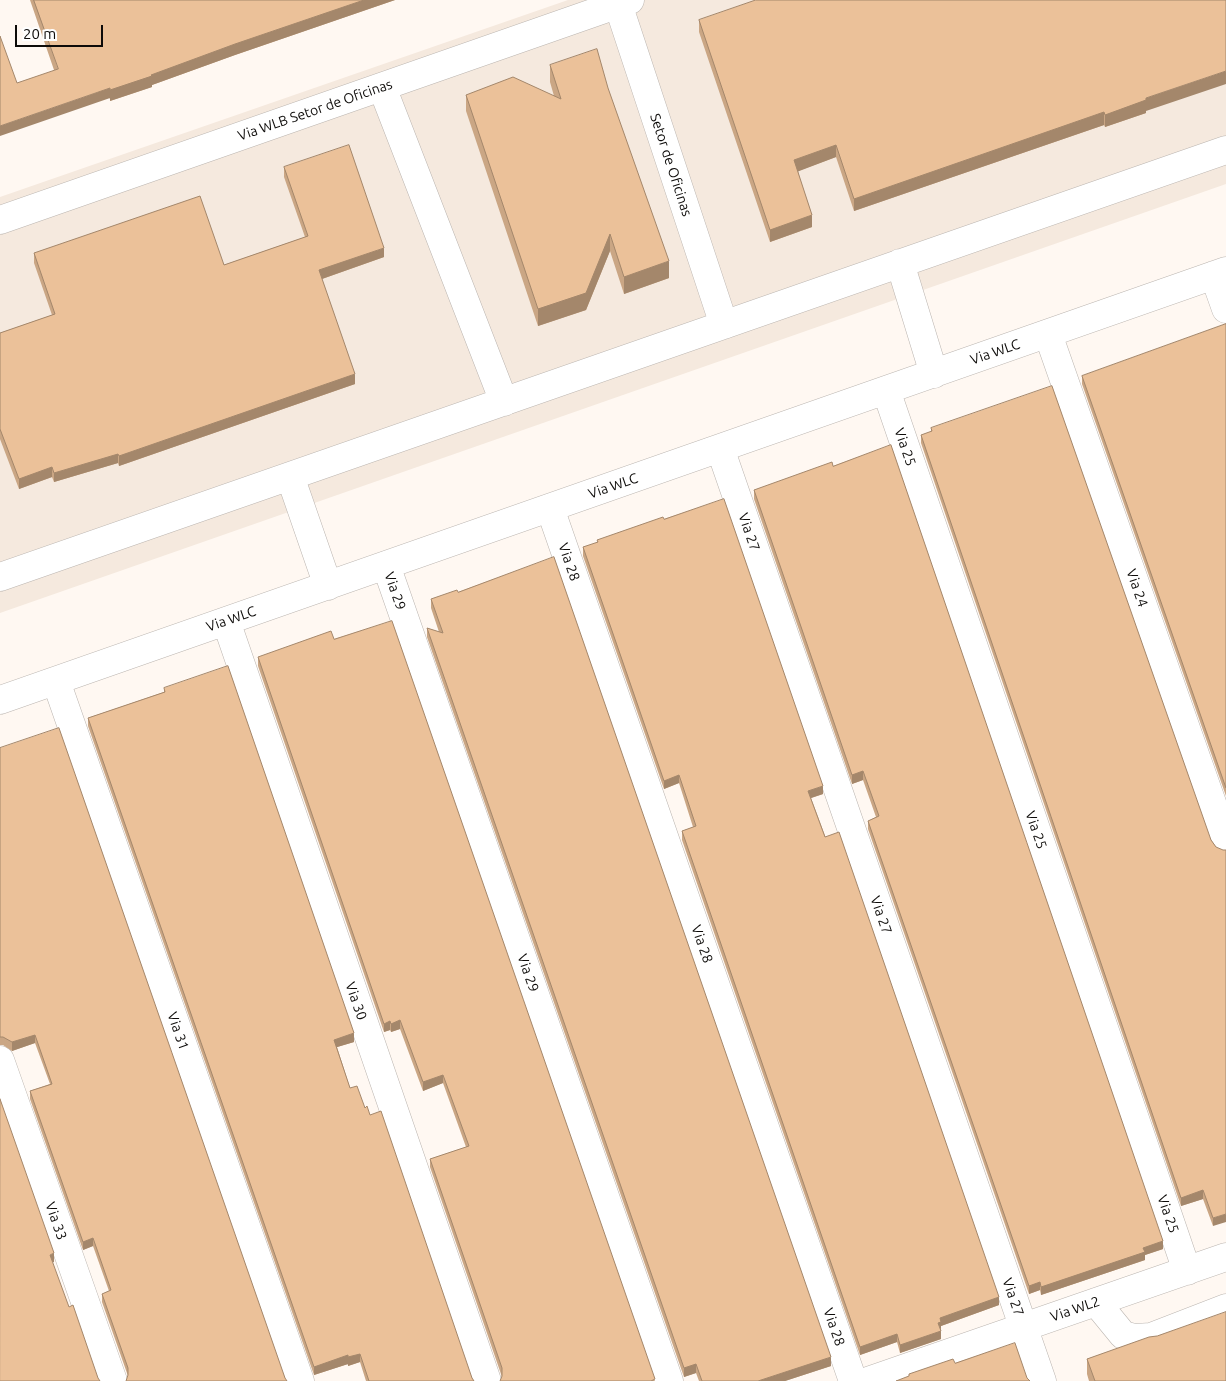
<!DOCTYPE html>
<html>
<head>
<meta charset="utf-8">
<style>
  body { margin:0 }
  #map { position:relative; width:1226px; height:1381px; overflow:hidden; background:#fff8f2; font-family:Ubuntu,sans-serif }
  canvas { display:block }
  .scale { position:absolute; left:15px; top:25px; width:88px; height:22px; box-sizing:border-box; border:2px solid #0d0b09; border-top:0; padding-left:6px; font-size:15px; line-height:18px; white-space:nowrap; color:#0d0b09; -webkit-text-stroke:4px #fff; paint-order:stroke }
</style>
</head>
<body>
<div id="map">
<canvas width="1226" height="1381"></canvas>
<div class="scale">20 m</div>
</div>
<script>
const context = document.querySelector('canvas').getContext('2d');
context.lineJoin = 'round';
function fillPath(path, color) {
  context.fillStyle = color;
  context.fill(path, 'evenodd');
}
function stroke(path, color, width, dash) {
  context.strokeStyle = color;
  context.lineWidth = width;
  context.lineCap = dash ? 'butt' : 'round';
  context.setLineDash(dash || []);
  context.stroke(path);
}
function write(font, color, halo, rows, align = 'center') {
  context.font = font + ' Ubuntu,sans-serif';
  context.lineWidth = 4;
  context.setLineDash([]);
  context.textBaseline = 'middle';
  context.strokeStyle = halo;
  context.fillStyle = color;
  for (const [text, x, y, turn = 0] of rows) {
    context.save();
    context.translate(x, y);
    context.rotate((+turn || 0) * Math.PI / 180);
    context.textAlign = isNaN(turn) ? turn : align;
    if (halo) context.strokeText(text, 0, 0);
    context.fillText(text, 0, 0);
    context.restore();
  }
}
const built = new Path2D(`
  M568 0H1226V184L0 613V197Z`);
const minor = new Path2D(`
  M618 4 724 325
  M382 87 504 402
  M0 220 630 0
  M900 263 934 374
  M1214 275 1226 309
  M1048 334 1226 843
  M886 390 1187 1271
  M720 448 1042 1381
  M290 476 328 586
  M550 508 853 1381
  M386 565 669 1381
  M0 577 1226 150
  M226 621 487 1381
  M56 681 300 1381
  M0 700 1226 271
  M0 1060 113 1381
  M1096 1302 1123 1335 1135 1338 1151 1337 1226 1308
  M868 1381 1226 1257`);
const wall = new Path2D(`
  M30 0H395L235 55 152 85V87L110 101V98L54 70Z
  M699 20 1146 111V113L1105 127 1104 125 854 211 836 157 798 171 812 227 770 242 699 32Z
  M550 65 669 278 624 294 610 251 586 310 538 326 466 111V95L554 96 550 82Z
  M284 167 384 257 322 279 355 384 119 466 118 463 54 482 52 477 19 489 0 439V333L52 315 34 263V253L224 265 305 237 284 177Z
  M1226 324V796L1082 384V376Z
  M931 428 1216 847 1213 1226 1203 1199 1181 1206 921 443V435L931 432Z
  M833 466 1163 1249 1145 1255V1260L1041 1295 1040 1290 1029 1294 868 829V821L876 817 863 780 852 784 754 499V490Z
  M597 540 823 794 811 798 999 1305 941 1326V1339L900 1353 897 1342 860 1355 682 840V831L693 827 679 783 664 789 583 556V547L597 543Z
  M431 599 831 1366 785 1381H699L696 1373 684 1377 427 637V628L439 632 431 608Z
  M258 657 655 1381 502 1377 430 1167V1159L466 1147 443 1083 423 1091 400 1029 391 1032 390 1030 384 1032 258 666Z
  M164 688 354 1042 337 1047 350 1088 365 1108 472 1378 474 1381H366L360 1362 348 1366V1364L314 1375 88 726V718L164 692Z
  M0 748 285 1378 128 1376 102 1302V1294L109 1291 93 1246 83 1250 30 1099V1091L50 1084 35 1043 12 1051 3 1045H0Z
  M1157 1336 1226 1381H1089L1087 1374V1359Z`);
const shadedWall = new Path2D(`
  M364 0H395L235 55 152 85V87L110 101V90L235 44Z
  M1226 71V84L1146 111V113L1105 127V115L1146 98Z
  M110 88V98L0 136V126Z
  M1104 112V125L854 211V199Z
  M836 145V157L794 173V160Z
  M812 215V227L770 242V230Z
  M610 234V251L586 310 538 326V309Z
  M384 248V257L319 280V270Z
  M669 261V278L624 294V277Z
  M355 374V384L119 466V456Z
  M118 454V463L54 482V473Z
  M52 467V477L19 489V479Z
  M863 771V780L852 784V775Z
  M679 775V783L664 789V781Z
  M823 786V794L808 799V791Z
  M400 1020V1029L391 1032V1024Z
  M390 1021V1030L384 1032V1024Z
  M354 1033V1042L334 1048V1040Z
  M35 1035V1043L12 1051V1042Z
  M443 1075V1083L423 1091V1082Z
  M1203 1190V1199L1181 1206V1198Z
  M1226 1214V1222L1213 1226V1218Z
  M93 1238V1246L83 1250V1242Z
  M1163 1241V1249L1145 1255V1260L1041 1295V1287L1143 1248Z
  M54 1253V1262L50 1263V1255Z
  M1040 1282V1290L1029 1294V1286Z
  M999 1297V1305L941 1326V1330L938 1323 940 1318Z
  M941 1331V1339L900 1353V1345Z
  M897 1334V1342L860 1355V1347Z
  M360 1354V1362L348 1366V1357Z
  M348 1355V1364L314 1375V1367Z
  M831 1357V1366L785 1381H758Z
  M696 1364V1373L684 1377V1368Z`);
const building = new Path2D(`
  M34 0H364L235 44 151 75 152 76 110 90V88L0 126V36L17 83 58 69Z
  M756 0H1226V71L1146 98V100L1105 115 1104 112 854 199 836 145 794 160 812 215 770 230 699 20Z
  M597 49 608 88 669 261 624 277 610 234 586 293 538 309 466 95 513 77 561 99 550 65Z
  M349 145 384 248 319 270 355 374 119 456 118 454 54 473 52 467 19 479 0 429V333L55 314 34 253 200 196 224 265 308 236 284 167Z
  M1226 324V788L1082 376Z
  M1052 386 1211 840 1216 847 1223 850H1226V1214L1213 1218 1203 1190 1181 1198 921 435 932 431 931 428Z
  M891 445 1163 1241 1143 1248 1145 1252 1041 1287 1040 1282 1029 1286 868 821 879 816 863 771 852 775 754 490 832 462 833 466Z
  M724 499 823 786 808 791 825 837 839 832 999 1297 940 1318 941 1322 938 1323 941 1331 900 1345 897 1334 860 1347 682 831 696 826 679 775 664 781 583 547 598 542 597 540 663 517 664 519Z
  M554 557 831 1357 758 1381H702L696 1364 684 1368 427 628 443 633 431 599 457 590 458 592Z
  M392 621 655 1379 651 1381H500L502 1376V1368L430 1159 469 1146 443 1075 423 1082 400 1020 391 1024 390 1021 384 1024 258 657 331 631 334 639Z
  M228 666 354 1033 334 1040 350 1088 357 1086 365 1108 367 1106 370 1115 381 1111 472 1378 474 1381H369L360 1354 348 1357V1355L314 1367 88 718 165 692 164 688Z
  M59 728 285 1378 287 1381H126L128 1375V1368L102 1294 111 1290 93 1238 83 1242 30 1091 52 1084 35 1035 12 1042 3 1037H0V748Z
  M0 1099 54 1253 50 1255 69 1307 73 1305 98 1378 100 1381H0Z
  M1226 1312V1381H1095L1087 1359 1149 1337 1157 1336Z
  M1015 1343 1027 1378 1030 1381H896L909 1376V1374L953 1359 955 1363Z`);
const streetNames = [
  ["Via WLB Setor de Oficinas",315,110,-19],
  ["Setor de Oficinas",671,165,72],
  ["Via WLC",995,352,-19],
  ["Via 25",905,447,71],
  ["Via WLC",613,486,-19],
  ["Via 27",749,532,71],
  ["Via 28",569,562,71],
  ["Via 24",1137,588,71],
  ["Via 29",395,591,71],
  ["Via WLC",231,619,-19],
  ["Via 25",1036,830,71],
  ["Via 27",881,915,71],
  ["Via 28",702,944,71],
  ["Via 29",528,973,71],
  ["Via 30",356,1001,71],
  ["Via 31",178,1031,71],
  ["Via 25",1168,1214,71],
  ["Via 33",56,1221,71],
  ["Via 27",1013,1297,71],
  ["Via WL2",1075,1309,-19],
  ["Via 28",834,1327,71]
];
fillPath(built, '#f5e9de');
stroke(minor, '#bbb5b0', 29);
stroke(minor, '#fff', 28);
fillPath(wall, '#caa684');
fillPath(shadedWall, '#a4876b');
fillPath(building, '#ebc199');
stroke(building, '#a4876b', 1);
write('14px', '#0d0b09', '#fff', streetNames);
</script>
</body>
</html>
